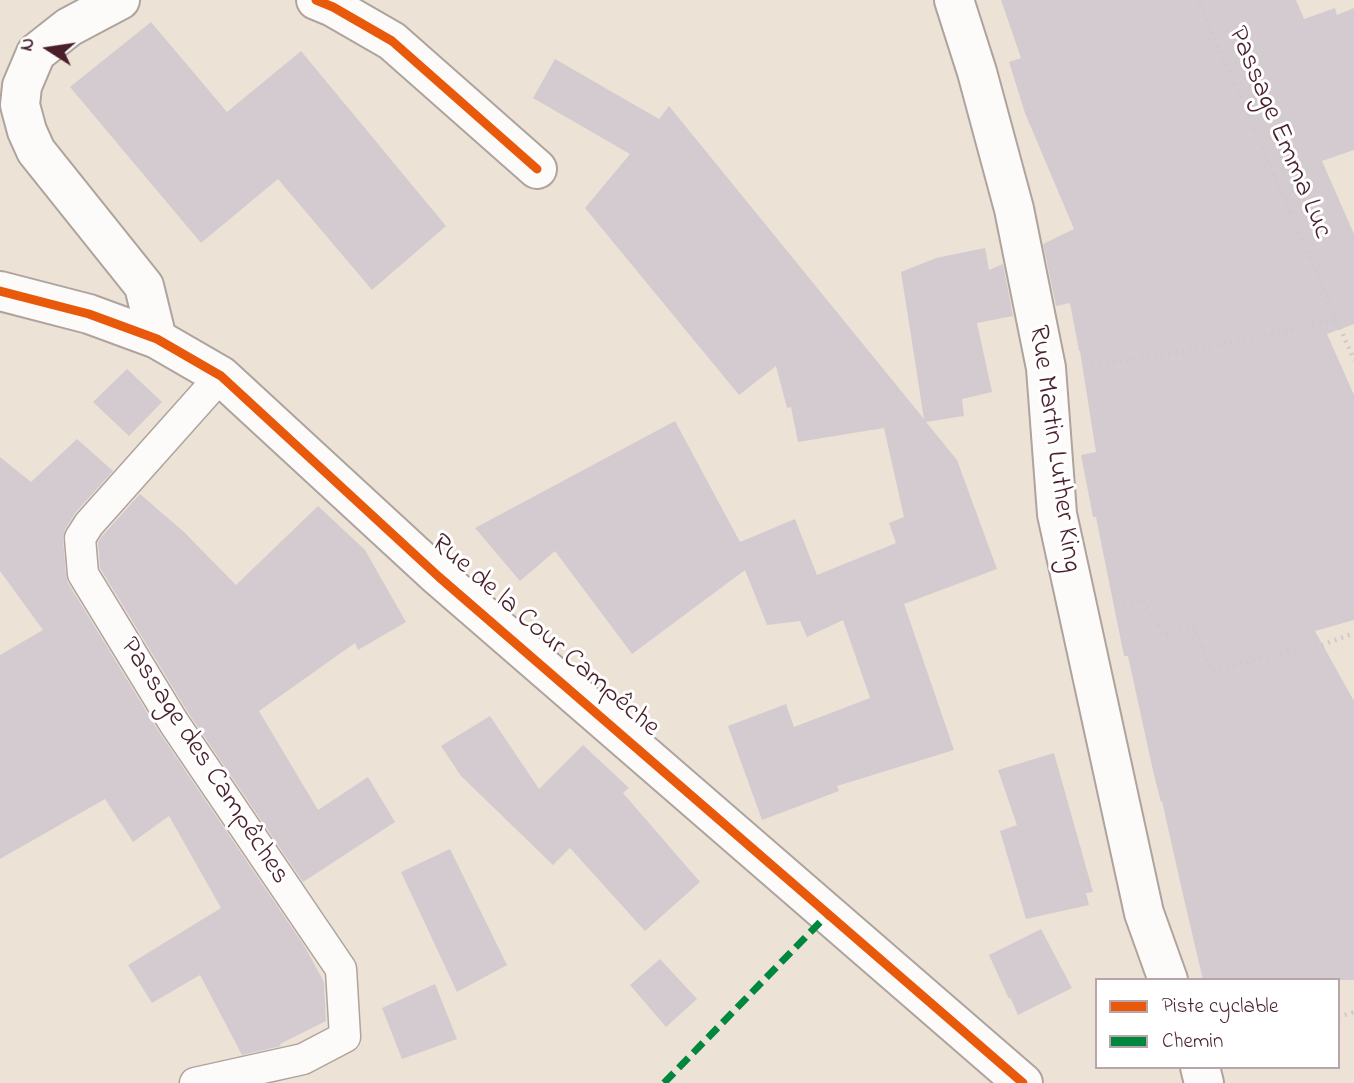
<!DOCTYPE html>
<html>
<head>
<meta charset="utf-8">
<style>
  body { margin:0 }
  #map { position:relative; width:1354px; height:1083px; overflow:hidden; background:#ede2d6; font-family:"Indie Flower",sans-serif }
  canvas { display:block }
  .legend { position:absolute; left:1095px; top:978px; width:245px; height:91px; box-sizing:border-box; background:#fff; border:2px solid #b7a5aa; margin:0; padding:9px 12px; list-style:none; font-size:21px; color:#4a1f2b }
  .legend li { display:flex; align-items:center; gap:14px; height:35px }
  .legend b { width:35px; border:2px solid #b7a5aa }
  .north { position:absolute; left:14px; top:14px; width:70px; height:70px; -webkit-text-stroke:5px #fff; paint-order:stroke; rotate:282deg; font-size:19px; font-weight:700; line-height:28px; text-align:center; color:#4a1f2b }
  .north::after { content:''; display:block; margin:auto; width:24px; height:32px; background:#4a1f2b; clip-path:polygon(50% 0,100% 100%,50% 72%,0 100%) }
</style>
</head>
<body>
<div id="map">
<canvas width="1354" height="1083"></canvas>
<ul class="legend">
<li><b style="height:9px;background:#e8590c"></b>Piste cyclable</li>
<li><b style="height:9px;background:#00873e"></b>Chemin</li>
</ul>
<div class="north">N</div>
</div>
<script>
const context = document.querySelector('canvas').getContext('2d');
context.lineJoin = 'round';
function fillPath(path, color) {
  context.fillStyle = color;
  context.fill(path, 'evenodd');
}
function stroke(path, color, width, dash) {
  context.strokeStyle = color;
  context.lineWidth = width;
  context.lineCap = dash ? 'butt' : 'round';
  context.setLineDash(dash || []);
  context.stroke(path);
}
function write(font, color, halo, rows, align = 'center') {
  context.font = font + ' "Indie Flower",sans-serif';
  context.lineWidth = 6;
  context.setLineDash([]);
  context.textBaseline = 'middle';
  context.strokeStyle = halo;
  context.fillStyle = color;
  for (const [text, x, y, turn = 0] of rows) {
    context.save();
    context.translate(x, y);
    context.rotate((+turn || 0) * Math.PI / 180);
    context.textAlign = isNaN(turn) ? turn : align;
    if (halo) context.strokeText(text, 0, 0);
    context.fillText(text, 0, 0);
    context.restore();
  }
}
const building = new Path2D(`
  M1001 0H1296L1304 19 1335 8 1337 15 1354 8V150L1322 161 1354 234V324L1327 334 1354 395V620L1315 631 1354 701V980H1203L1181 886 1162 801 1161 802 1154 775 1128 656H1124L1096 517H1093L1081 455 1096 452 1080 351H1079L1070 303 1056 306 1043 244 1074 229 1025 113 1009 62 1021 58Z
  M151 22 227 112 301 51 446 226 372 290 278 179 201 243 70 87Z
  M555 59 659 119 669 106 924 419 901 272 936 258 985 248 989 270 1003 264 1013 316 977 323 992 392 962 399 964 416 926 422 957 460 997 569 904 604 954 750 837 786 839 791 762 820 728 726 786 704 794 727 870 698 843 620 807 637 800 621 767 625 745 570 632 654 555 551 520 581 475 528 675 421 740 542 795 519 817 575 896 543 889 523 904 517 884 428 798 442 791 407 787 408 776 366 739 395 585 208 630 154 533 98Z
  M127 369 162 402 129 436 93 402Z
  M77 439 113 471 76 512 65 529 63 539 66 575 68 583 159 732 305 947 324 982 326 1021 280 1044 281 1046 242 1055 200 975 152 1003 128 965 221 908 169 816 133 842 105 799 0 859V655L43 630 0 571V457L31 482Z
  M140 494 184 532 236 585 318 506 365 550 406 622 358 650 355 643 259 711 318 810 368 777 395 822 303 882 189 714 100 568 98 542 103 535Z
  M490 716 539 789 583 745 629 788 623 793 700 882 645 931 570 848 553 865 461 776 441 746Z
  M1054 753 1093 892 1086 893 1089 905 1026 919 1000 831 1017 825 998 770Z
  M450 849 507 965 457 992 401 872Z
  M1041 929 1072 988 1018 1015 1010 997 1009 999 989 955Z
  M660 959 697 999 666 1027 630 985Z
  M435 984 457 1039 402 1059 382 1008Z`);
const path = new Path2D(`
  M1198 0 1354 360
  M1092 364C1174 356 1256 337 1337 320
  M1123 602 1143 600 1164 635 1194 627 1212 671 1264 657 1322 645 1354 633
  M1338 1017 1354 1012`);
const lane = new Path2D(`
  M195 1083 303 1059 345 1037 341 969 174 723 83 574 80 538 89 524 221 376`);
const street = new Path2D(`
  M120 0 69 27 36 53 22 86 20 105 27 131 36 151 144 286 157 339
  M316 0 333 7 392 41 537 169
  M0 291 89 314 157 339 221 376 439 577 1023 1083`);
const secondary = new Path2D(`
  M954 0 977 72 1014 209 1046 368 1057 514 1144 913 1168 980
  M1200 1067 1204 1083`);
const quiet = new Path2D(`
  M664 1083 828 914`);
const cycleway = new Path2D(`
  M316 0 333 7 392 41 537 169
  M0 291 89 314 157 339 221 376 439 577 1023 1083`);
const streetNames = [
  ["Passage Emma Luc",1278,133,67],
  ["Rue Martin Luther King",1053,449,82],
  ["Rue de la Cour Campêche",544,637,41],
  ["Passage des Campêches",203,762,57]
];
fillPath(building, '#d3cbd0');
stroke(lane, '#aea39d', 33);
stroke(street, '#aea39d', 42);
stroke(secondary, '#aea39d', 42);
stroke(path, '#cfcac8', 4.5, [2, 5]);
stroke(lane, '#fcfbf9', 30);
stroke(street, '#fcfbf9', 38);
stroke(secondary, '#fcfbf9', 38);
stroke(quiet, '#00873e', 7, [14, 7]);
stroke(cycleway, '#e8590c', 9);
write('28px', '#4a1f2b', '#fff', streetNames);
</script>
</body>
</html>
